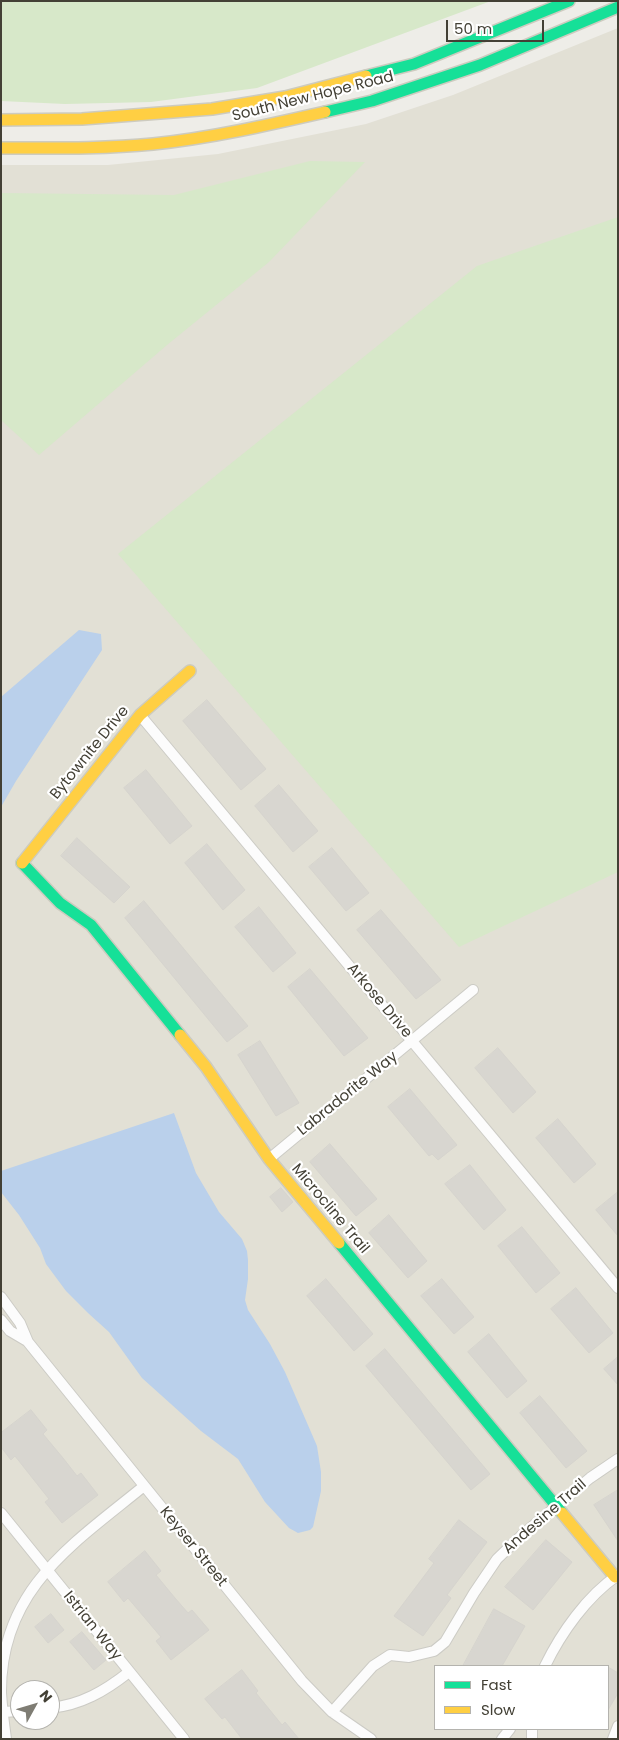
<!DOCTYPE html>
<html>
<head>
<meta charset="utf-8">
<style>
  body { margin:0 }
  #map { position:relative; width:619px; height:1740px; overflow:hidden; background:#eeede8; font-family:Poppins,sans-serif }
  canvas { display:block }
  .frame { position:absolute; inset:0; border:2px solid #434035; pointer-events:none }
  .legend { position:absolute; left:434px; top:1665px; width:175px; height:65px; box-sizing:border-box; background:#fff; border:1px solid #b4b3ae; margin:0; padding:6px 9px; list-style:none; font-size:15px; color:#434035 }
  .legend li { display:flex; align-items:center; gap:10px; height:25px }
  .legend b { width:25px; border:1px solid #b4b3ae }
  .north { position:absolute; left:10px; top:1680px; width:50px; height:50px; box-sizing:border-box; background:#fff; border:1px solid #b4b3ae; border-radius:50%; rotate:51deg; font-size:14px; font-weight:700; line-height:20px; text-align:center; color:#434035 }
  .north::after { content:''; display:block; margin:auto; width:18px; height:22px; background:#7f7d74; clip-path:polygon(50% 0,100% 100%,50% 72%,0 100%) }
  .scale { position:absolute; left:446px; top:20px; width:98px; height:22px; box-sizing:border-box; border:2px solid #434035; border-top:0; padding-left:6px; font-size:15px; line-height:18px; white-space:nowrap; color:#434035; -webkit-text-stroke:4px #fff; paint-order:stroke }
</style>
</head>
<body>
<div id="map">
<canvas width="619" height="1740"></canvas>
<div class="frame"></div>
<ul class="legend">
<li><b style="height:6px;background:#16e098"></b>Fast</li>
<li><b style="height:6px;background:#ffcf43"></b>Slow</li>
</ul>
<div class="north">N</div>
<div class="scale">50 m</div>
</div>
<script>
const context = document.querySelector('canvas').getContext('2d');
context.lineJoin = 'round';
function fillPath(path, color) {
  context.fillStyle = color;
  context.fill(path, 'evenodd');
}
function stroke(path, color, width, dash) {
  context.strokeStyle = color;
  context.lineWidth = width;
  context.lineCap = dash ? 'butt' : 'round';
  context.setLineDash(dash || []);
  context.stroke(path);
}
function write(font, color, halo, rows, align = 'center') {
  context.font = font + ' Poppins,sans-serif';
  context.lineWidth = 4.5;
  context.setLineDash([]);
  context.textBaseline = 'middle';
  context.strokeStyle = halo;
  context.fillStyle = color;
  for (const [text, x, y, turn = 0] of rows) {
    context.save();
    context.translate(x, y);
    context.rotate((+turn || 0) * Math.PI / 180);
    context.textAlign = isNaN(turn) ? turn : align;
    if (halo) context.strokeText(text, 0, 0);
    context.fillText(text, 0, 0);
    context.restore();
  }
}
const residential = new Path2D(`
  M618 28V1739H1V165H108L218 154 366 124 453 95ZM435 1666H608V1729H435ZM20 1690H50V1720H20Z`);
const green = new Path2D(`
  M1 1H491L257 88 151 102 65 104 1 101Z
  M310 161 365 162 269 262 167 345 39 455 1 420V193L174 195Z
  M618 217V872L459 947 118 554 477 266Z`);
const water = new Path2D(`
  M79 630 101 634 102 650 16 781 1 807V697Z
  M174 1113 196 1173 219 1212 242 1239 247 1251 248 1260V1279L245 1300 248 1310 270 1344 285 1372 317 1446 321 1472V1491L313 1527 310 1530 298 1533 289 1528 265 1502 238 1459 201 1431 142 1378 109 1332 88 1313 66 1291 46 1264 40 1248 19 1215 1 1192V1171Z`);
const building = new Path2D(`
  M207 700 266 769 241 790 183 721Z
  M146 770 192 826 170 844 124 788Z
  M279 785 318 831 293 852 255 806Z
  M77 838 130 887 114 903 61 856Z
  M207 844 245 890 223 910 185 863Z
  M332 848 369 893 346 911 309 867Z
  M144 901 248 1026 227 1042 125 918Z
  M259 907 296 953 273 972 235 927Z
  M381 910 441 980 416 999 357 930Z
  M310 969 368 1038 344 1056 288 987Z
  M260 1041 299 1103 276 1116 238 1055Z
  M498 1048 536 1092 513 1113 475 1068Z
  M410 1089 457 1145 438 1160 432 1154 429 1156 388 1107Z
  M558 1119 596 1164 574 1183 536 1138Z
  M330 1144 377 1199 356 1216 310 1162Z
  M470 1165 506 1210 484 1230 445 1184Z
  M281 1188 293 1202 282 1212 270 1197Z
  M618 1192V1236L596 1210Z
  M389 1215 427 1261 408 1278 369 1233Z
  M522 1227 560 1273 536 1293 498 1246Z
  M326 1279 373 1334 354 1351 307 1296Z
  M442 1279 474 1317 454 1334 421 1296Z
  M576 1288 613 1333 589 1353 551 1309Z
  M489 1334 527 1381 507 1398 468 1352Z
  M385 1349 490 1474 471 1490 366 1366Z
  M618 1357V1385L604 1369Z
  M540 1396 587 1451 566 1468 520 1413Z
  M31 1410 47 1430 43 1434 63 1458 77 1476 81 1473 98 1495 62 1523 45 1502 49 1499 15 1456 11 1460 1 1447V1433Z
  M618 1490V1541L594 1505Z
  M459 1520 487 1542 447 1595 451 1598 423 1636 394 1616 434 1563 429 1559Z
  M546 1540 572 1562 533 1610 505 1587Z
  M145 1551 161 1571 156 1575 175 1598 188 1613 192 1610 209 1630 171 1660 156 1641 161 1637 128 1598 124 1602 108 1582Z
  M494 1609 525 1626 502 1666H463Z
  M51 1614 64 1630 48 1643 35 1627Z
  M82 1632 106 1660 94 1670 70 1642Z
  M608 1667 618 1673V1693L608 1710Z
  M242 1670 258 1691 256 1693 282 1725 285 1722 299 1739H242L225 1717 222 1719 205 1699Z`);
const street = new Path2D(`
  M140 715 618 1288
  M269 1159 473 990
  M1 1297 20 1323 28 1342 302 1681 332 1712 371 1739
  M1 1320 10 1331 27 1341
  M1 1513 184 1739
  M545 1666C561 1633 587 1596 618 1575
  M50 1708C81 1705 105 1691 129 1672
  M3 1712 20 1711
  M332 1712 373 1666 390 1655 409 1657 434 1651 445 1642 474 1593 497 1559 522 1535 590 1478 618 1459
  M532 1729V1739
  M6 1739C4 1724 2 1708 1 1693 0 1589 73 1544 144 1486
  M502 1739 510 1729
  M613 1739 618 1726`);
const fast = new Path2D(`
  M366 76 414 64 569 1
  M325 112 372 101 480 65 618 7
  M22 863 60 903 91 925 180 1035
  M339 1243 562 1513`);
const slow = new Path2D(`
  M1 120 82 119 212 109 285 97 366 76
  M1 148C51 148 103 149 153 144 211 138 268 125 325 112
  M22 863 140 715 190 671
  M180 1035 206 1067 269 1159 339 1243
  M562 1513 615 1577`);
const streetNames = [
  ["South New Hope Road",313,97,-14],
  ["Bytownite Drive",90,753,-51],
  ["Arkose Drive",379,1001,50],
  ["Labradorite Way",348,1094,-39],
  ["Microcline Trail",330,1209,50],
  ["Andesine Trail",545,1517,-41],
  ["Keyser Street",193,1547,51],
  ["Istrian Way",92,1626,51]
];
fillPath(residential, '#e2e0d5');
fillPath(green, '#d7e8c9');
fillPath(water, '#bad0eb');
fillPath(building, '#d8d6d0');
stroke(building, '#d6d4ce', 1);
stroke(street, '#cccbc5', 12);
stroke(fast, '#cdcbbf', 14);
stroke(slow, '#cdcbbf', 14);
stroke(street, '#fcfcfc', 10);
stroke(fast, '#16e098', 11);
stroke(slow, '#ffcf43', 11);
write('15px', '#434035', '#fff', streetNames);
</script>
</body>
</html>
